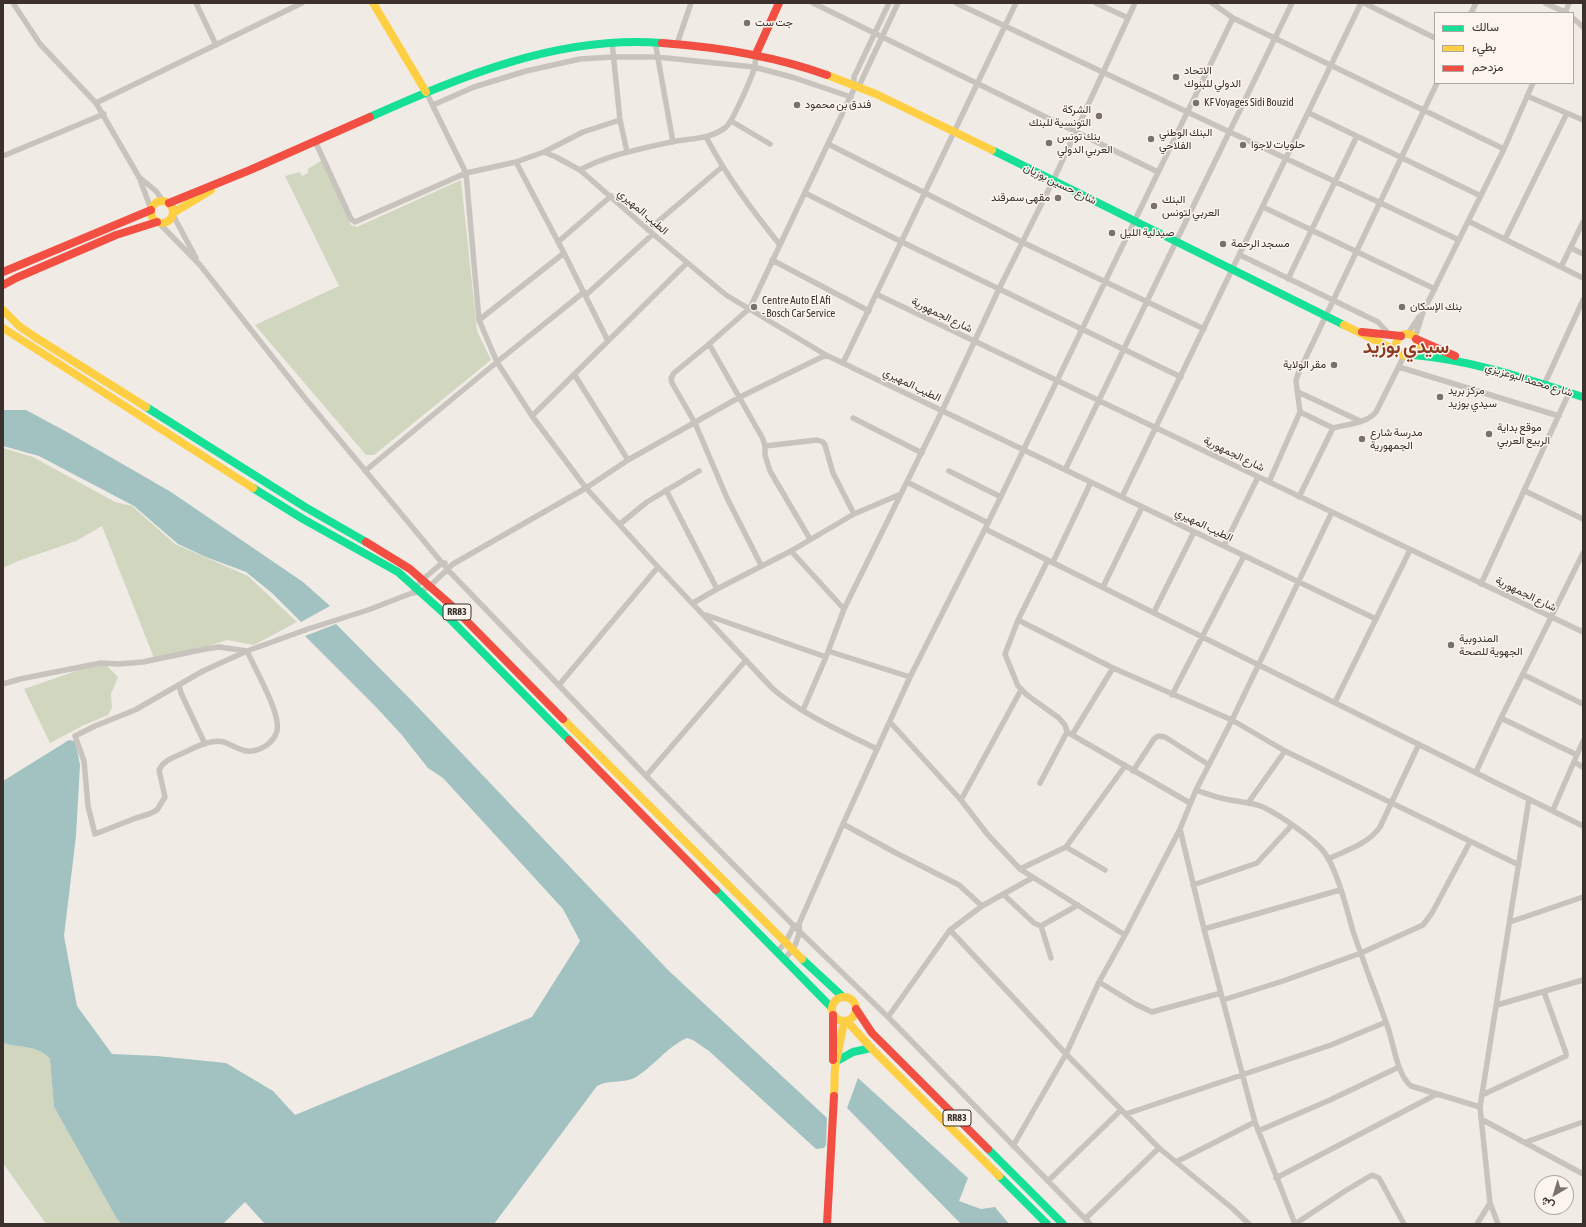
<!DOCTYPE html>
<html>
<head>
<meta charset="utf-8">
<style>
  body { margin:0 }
  #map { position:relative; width:1586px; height:1227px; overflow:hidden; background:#f0ebe5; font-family:"Asap Condensed",Vazirmatn,sans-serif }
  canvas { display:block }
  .frame { position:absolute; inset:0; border:4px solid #3b302b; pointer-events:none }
  .legend { position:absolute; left:1434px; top:12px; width:140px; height:72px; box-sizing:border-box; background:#fbf5ee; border:1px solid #aea6a0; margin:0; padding:5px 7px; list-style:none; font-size:12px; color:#3b302b }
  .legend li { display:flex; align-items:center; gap:8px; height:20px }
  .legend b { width:20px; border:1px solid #aea6a0 }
  .north { position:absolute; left:1534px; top:1175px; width:40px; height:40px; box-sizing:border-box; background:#fbf5ee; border:1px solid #aea6a0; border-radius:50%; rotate:218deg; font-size:11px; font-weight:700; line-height:16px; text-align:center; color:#3b302b }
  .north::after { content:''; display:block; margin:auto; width:14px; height:18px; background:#7a716c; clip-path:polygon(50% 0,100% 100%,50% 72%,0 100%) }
</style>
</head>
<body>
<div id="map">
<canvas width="1586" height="1227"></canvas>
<div class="frame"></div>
<ul class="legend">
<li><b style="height:5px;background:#16e098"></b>سالك</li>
<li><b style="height:5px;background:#ffcf43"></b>بطيء</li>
<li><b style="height:5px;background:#f24e42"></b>مزدحم</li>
</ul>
<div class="north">ش</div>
</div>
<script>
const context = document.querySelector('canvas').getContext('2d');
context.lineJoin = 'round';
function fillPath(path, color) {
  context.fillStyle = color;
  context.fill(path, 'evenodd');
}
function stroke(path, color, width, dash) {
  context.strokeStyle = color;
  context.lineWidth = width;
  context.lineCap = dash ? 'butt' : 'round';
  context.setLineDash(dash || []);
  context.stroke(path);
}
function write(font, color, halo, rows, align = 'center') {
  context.font = font + ' "Asap Condensed",Vazirmatn,sans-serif';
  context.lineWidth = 3;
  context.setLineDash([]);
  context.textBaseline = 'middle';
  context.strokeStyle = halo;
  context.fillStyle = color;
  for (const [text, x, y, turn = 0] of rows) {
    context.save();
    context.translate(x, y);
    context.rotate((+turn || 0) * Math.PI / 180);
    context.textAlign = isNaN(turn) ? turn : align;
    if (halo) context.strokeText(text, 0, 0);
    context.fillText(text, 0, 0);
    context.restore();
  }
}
const green = new Path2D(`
  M322 160 351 225 357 227 461 180 477 331 491 360 374 455H366L255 325 339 286 285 176 300 172 302 176 308 173V169Z
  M3 448 33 457 115 502 132 506 175 544 248 576 297 622 254 645 227 640 208 646 154 658 102 526 76 541 18 561 3 568Z
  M105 664 118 677 111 694 112 708 108 715 84 725 50 743 24 689 82 669Z
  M3 1043C18 1048 39 1045 50 1059L54 1107 117 1219 122 1224H46L3 1163Z`);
const water = new Path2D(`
  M3 410H26L67 432 171 492 303 582 330 606 301 622 272 593 246 572 206 557 178 544 134 506 39 456 3 446Z
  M336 624 414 703 669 971 827 1118 826 1145 824 1148 816 1149 709 1051 693 1040 687 1038C666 1047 653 1068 634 1078 622 1084 608 1079 597 1086L494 1224H265L245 1202 223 1224H122L117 1219 54 1107 50 1059C39 1045 18 1048 3 1043V781L69 740 74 741 76 745 80 765 76 836 64 936 77 1006 112 1054 157 1056 226 1063 273 1091 295 1115 532 1017 580 941 563 909 443 778 428 768 401 734 375 706 305 636Z
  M858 1078 968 1178 959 1201 981 1209 995 1207 1009 1224H961L847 1108Z`);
const street = new Path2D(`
  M13 3 40 44 96 103 139 177 151 209
  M196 3 216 45
  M813 3 1158 172
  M956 3 1459 240
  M1096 3 1128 18
  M1212 3 1233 18 1504 149
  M1364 3 1435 38
  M1545 3 1567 13
  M1471 13 1476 3
  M1565 13 1569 3
  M1573 18 1583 27
  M612 42 620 120 627 152
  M655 42 673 142
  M677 44 691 3
  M854 87V77L889 3
  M426 92 466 173 479 320 497 362 532 416 586 488 658 567 772 688C802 715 841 731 877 749
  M1527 96 1583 120
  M96 103 302 3
  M433 105 474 87 526 71 580 59 613 57H657L754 67 795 78 851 97
  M1309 113 1481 196
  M731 121 770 144
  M706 137C727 177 752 210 780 245
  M315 141 351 219 355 222 466 173 516 162 544 152 556 157 580 170 653 234 726 295 826 355 1376 619
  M828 144 1022 242 1204 329
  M544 152 583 132 620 120
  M3 156 104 114
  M516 162 564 253 608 341
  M580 170C608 155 639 149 671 142 690 138 710 140 726 127 733 121 752 77 755 66 755 62 756 58 756 54
  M139 177 156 191 163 201
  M805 193 902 242 1181 377
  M1263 207 1435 289
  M173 215 196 258
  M1468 221 1583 278
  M159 223 200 265 304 397 448 570 646 776 794 926 888 1017 1090 1224
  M648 230 722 167
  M1505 239 1567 113
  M558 242 611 196
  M1571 248 1583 254
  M1240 255 1378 322 1389 334
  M772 260 869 311
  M1561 267 1583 222
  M1288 279 1357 136
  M876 294 1583 632
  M586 295 653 234
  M479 320 564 253
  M1407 335 1419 317
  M1415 338 1423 312 1504 149 1533 83
  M709 344 763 439 765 446V455L770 471 810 539
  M843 363 1016 3
  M1399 367 1559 416
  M574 374 628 460
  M1544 385 1583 300
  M1298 392 1360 421
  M1300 412 1333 428
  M532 416 687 263
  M853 418 922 453
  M765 446 817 440 823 442 825 445 833 473 854 514
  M1065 470 1292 3
  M365 471 497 362 584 292
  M949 471 1001 497
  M907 482 988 523
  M1269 482 1300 412 1296 381 1298 374 1437 83
  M666 490 717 589
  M1525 491 1583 519
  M1122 497 1361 3
  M1299 497 1333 428C1347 424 1366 424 1376 412L1404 356
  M620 524 647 502 699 471
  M985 529 1583 826
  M1224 546 1258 477
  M791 551 844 609
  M1048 560 1018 620 1005 654 1018 686 1027 695 1059 718 1065 725 1067 732 1190 803
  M1053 562 1091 482
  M761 565 727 498 695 423 672 383 671 378 674 373 709 344 750 308 854 89 859 86 898 3
  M1481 584 1569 393
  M1103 587 1142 507
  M414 590 422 580 442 563H445
  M693 603 717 589 791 551 854 514 901 494
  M1154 612 1194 532
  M706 615 826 657
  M1018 620 1113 668 1232 720 1285 751 1519 865
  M828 651 910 677
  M1524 675 1583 704
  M3 684 20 679 101 663 119 664 143 662 205 649 219 647 247 651C255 669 281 713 277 731 276 736 271 742 267 745 261 749 254 752 247 751 239 750 232 745 224 742 211 738 192 749 181 754 172 758 163 761 159 770L165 797 157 810 149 814 136 818 95 834 88 806 84 761 75 736 95 726 135 710 203 671 247 651 308 629 368 610 412 593 420 592 430 586 453 564 586 488 628 460 740 397 826 355
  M179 685 181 693 205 744
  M559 685 658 567
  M1172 695 1244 556
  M1335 702 1410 550
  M803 710 826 657 844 609 942 411 999 289 1053 181 1135 3
  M1501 718 1577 755
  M890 722 961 800 988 835 1020 869 1125 935
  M1072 735 1113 668
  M1574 762 1583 767
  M1133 771 1154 739 1158 736 1165 737 1209 765
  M1476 772 1501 718 1583 553
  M646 776 746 660
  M1040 783 1067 732
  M1196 790C1205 793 1215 797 1225 799 1238 802 1251 802 1263 807 1280 815 1313 838 1324 852 1337 869 1347 910 1353 931 1364 964 1377 996 1388 1028 1394 1045 1397 1075 1411 1086L1480 1107
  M961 800 1021 690
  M1248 803 1285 751
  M1553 810 1583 741
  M843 824 896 853 959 885 982 906
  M1180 829 1204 929 1255 1122 1295 1224
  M1066 847 1105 870
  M1328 859C1347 850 1368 844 1380 827L1419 744
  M1020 869 1066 847 1125 766
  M1032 878 982 906 950 930 1066 1054 1159 1148 1232 1208 1249 1224
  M1193 885 1257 863 1292 825
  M1004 895 1034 923 1041 926 1078 905
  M1510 922 1583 897
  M1041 926 1051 958
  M1204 929 1340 890
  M777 952 785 943 794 926 797 925
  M784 959C794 950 801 937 799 924L843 824 910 677 988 523 1233 18
  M1099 982 1135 1004 1152 1012 1221 993
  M1223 1000 1283 981 1361 953 1423 925 1432 913 1470 842
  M1497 1005 1583 980
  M888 1017 950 930
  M1482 1095 1566 1056V1053L1544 992
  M1126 1114 1331 1045 1386 1022
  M1481 1119 1583 1174
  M1258 1131 1330 1100 1399 1067
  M1526 1142 1583 1122
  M1013 1146 1066 1054 1099 982 1125 935 1180 829 1196 790 1232 720 1332 512
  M1176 1162 1255 1122
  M1276 1178 1437 1094
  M1048 1181 1121 1110
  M1085 1219 1159 1148
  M1295 1224 1345 1191 1372 1175 1379 1178 1404 1224
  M1477 1224 1490 1203
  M1498 1224 1490 1203 1480 1107 1529 799`);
const fast = new Path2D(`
  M370 117C462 76 559 35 662 43
  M992 150 1344 325
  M1413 355C1472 360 1527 379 1583 397
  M146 407 305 507 366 542
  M253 488 303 519 398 572 447 616 569 740
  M716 890 832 1008
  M802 959 843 997
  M837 1061 853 1052 871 1048
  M988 1149 1063 1224
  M999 1176 1047 1224`);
const slow = new Path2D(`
  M373 3 426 92
  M827 75 876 94 992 150
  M151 212a11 11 0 1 1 22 0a11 11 0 1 1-22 0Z
  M173 213 211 190
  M3 310 19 326 35 337 146 407
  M1344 325 1397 351
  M3 328 253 488
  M1396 345a11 11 0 1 1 22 0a11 11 0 1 1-22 0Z
  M563 719 802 959
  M832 1009a12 12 0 1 1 24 0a12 12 0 1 1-24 0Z
  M847 1021 871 1048 999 1176
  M834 1096 835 1067 844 1022`);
const jam = new Path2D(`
  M662 43C718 47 774 56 827 75
  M756 54 779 3
  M169 203 250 170 370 117
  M3 272 151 210
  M3 285 16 278 116 235 157 222
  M1362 332 1401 336
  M1416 339 1455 356
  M366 542 410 569 452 606 563 719
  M569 740 716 890
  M856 1009 872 1033 988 1149
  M833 1015V1060
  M827 1224 834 1096`);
const markers = [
  [747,23,4,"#7a716c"],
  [1176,77,4,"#7a716c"],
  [1196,103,4,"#7a716c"],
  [797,105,4,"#7a716c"],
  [1099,116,4,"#7a716c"],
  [1151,139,4,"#7a716c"],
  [1049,143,4,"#7a716c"],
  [1243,145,4,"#7a716c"],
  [1058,198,4,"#7a716c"],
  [1154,206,4,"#7a716c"],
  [1112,233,4,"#7a716c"],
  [1223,244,4,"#7a716c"],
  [754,307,4,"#7a716c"],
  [1402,307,4,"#7a716c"],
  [1334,365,4,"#7a716c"],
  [1440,397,4,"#7a716c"],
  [1489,434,4,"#7a716c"],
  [1362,439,4,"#7a716c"],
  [1451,645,4,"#7a716c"]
];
const shields = [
  [457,612,28],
  [957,1118,28]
];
const shieldNames = [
  ["RR83",457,612],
  ["RR83",957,1118]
];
const poiNames = [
  ["جت ست",755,23],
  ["الاتحاد",1184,71],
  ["الدولي للبنوك",1184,84],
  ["KF Voyages Sidi Bouzid",1204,103],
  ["فندق بن محمود",805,105],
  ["الشركة",1091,110,"right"],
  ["التونسية للبنك",1091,123,"right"],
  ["البنك الوطني",1159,133],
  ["الفلاحي",1159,146],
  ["بنك تونس",1057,137],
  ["العربي الدولي",1057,150],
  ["حلويات لاجوا",1251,145],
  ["مقهى سمرقند",1050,198,"right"],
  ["البنك",1162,200],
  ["العربي لتونس",1162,213],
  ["صيدلية الليل",1120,233],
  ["مسجد الرحمة",1231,244],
  ["Centre Auto El Afi",762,301],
  ["- Bosch Car Service",762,314],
  ["بنك الإسكان",1410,307],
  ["مقر الولاية",1326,365,"right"],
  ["مركز بريد",1448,391],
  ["سيدي بوزيد",1448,404],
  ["موقع بداية",1497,428],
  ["الربيع العربي",1497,441],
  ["مدرسة شارع",1370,433],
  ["الجمهورية",1370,446],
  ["المندوبية",1459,639],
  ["الجهوية للصحة",1459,652]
];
const streetNames = [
  ["شارع حسين بوزيان",1060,184,26],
  ["الطيب المهيري",643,212,41],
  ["شارع الجمهورية",942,315,26],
  ["شارع محمد البوعزيزي",1529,380,17],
  ["الطيب المهيري",912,385,26],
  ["شارع الجمهورية",1234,454,26],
  ["الطيب المهيري",1204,525,26],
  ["شارع الجمهورية",1526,594,26]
];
const townNames = [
  ["سيدي بوزيد",1406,347]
];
fillPath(green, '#d1d6bf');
fillPath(water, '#a1c2c1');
stroke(street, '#c9c3be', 5.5);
stroke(fast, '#16e098', 8);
stroke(slow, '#ffcf43', 8);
stroke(jam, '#f24e42', 8);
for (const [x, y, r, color] of markers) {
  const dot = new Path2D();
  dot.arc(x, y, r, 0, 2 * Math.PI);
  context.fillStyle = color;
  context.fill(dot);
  stroke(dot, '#fbf5ee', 1.5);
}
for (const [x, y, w] of shields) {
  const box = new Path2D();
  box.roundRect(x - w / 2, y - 8, w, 16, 3);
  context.fillStyle = '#fbf5ee';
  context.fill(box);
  stroke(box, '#3b302b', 1);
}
write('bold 10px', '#3b302b', null, shieldNames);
write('11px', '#3b302b', '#fbf5ee', poiNames, 'left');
write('11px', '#3b302b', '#fbf5ee', streetNames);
write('bold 19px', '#8c3b22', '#fbf5ee', townNames);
</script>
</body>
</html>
